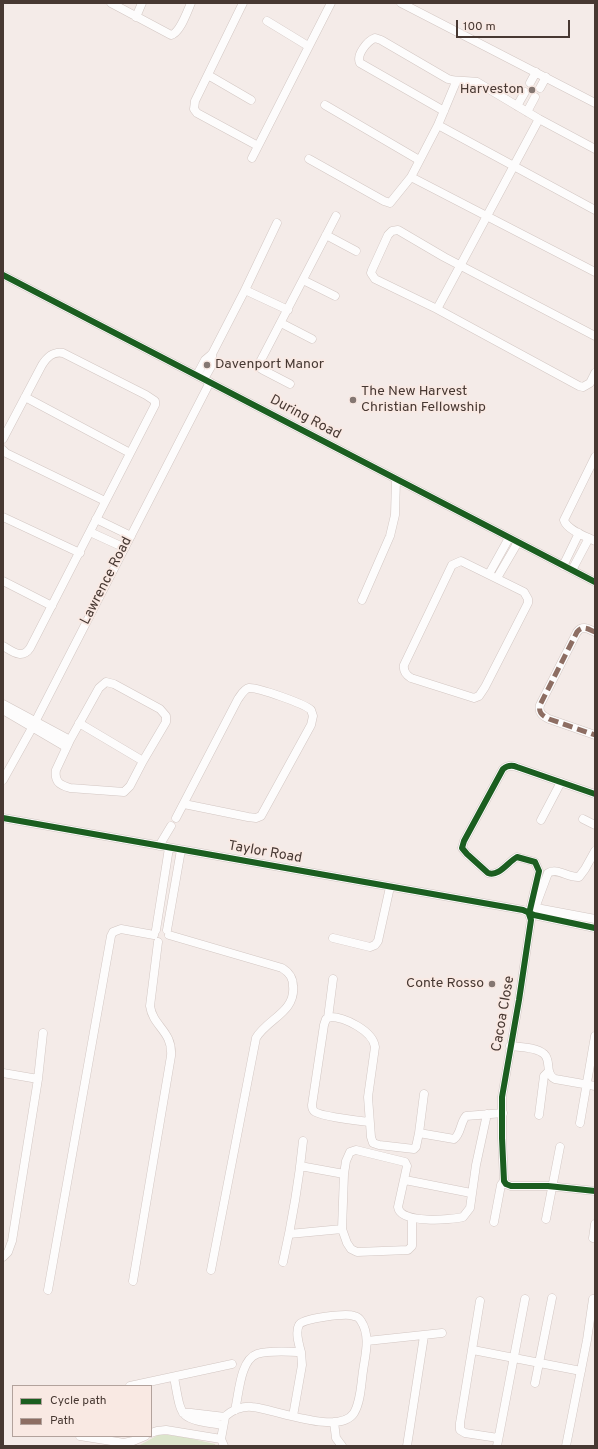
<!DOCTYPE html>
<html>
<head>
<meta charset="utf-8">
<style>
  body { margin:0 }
  #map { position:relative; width:598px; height:1449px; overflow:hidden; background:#f4ebe8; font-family:Overpass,sans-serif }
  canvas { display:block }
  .frame { position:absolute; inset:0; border:4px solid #473832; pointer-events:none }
  .legend { position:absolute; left:12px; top:1385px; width:140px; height:52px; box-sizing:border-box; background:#f9e9e3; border:1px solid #b2a29c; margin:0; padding:5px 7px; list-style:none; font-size:12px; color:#473832 }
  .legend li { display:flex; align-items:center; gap:8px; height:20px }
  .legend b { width:20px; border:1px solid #b2a29c }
  .scale { position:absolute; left:456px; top:20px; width:114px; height:18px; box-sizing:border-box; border:2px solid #473832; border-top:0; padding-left:5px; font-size:12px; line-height:14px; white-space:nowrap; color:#473832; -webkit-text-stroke:3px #f9e9e3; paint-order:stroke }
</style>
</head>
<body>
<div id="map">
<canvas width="598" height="1449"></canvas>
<div class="frame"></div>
<ul class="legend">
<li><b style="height:5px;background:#1b5e20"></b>Cycle path</li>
<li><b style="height:5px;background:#8d6e63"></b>Path</li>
</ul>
<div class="scale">100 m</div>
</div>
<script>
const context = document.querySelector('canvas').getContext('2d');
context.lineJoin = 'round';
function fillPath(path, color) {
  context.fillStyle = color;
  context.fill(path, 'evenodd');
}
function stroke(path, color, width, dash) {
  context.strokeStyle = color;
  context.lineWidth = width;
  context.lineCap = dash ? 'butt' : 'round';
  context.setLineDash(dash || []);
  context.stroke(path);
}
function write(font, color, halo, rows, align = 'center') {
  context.font = font + ' Overpass,sans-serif';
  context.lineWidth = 3.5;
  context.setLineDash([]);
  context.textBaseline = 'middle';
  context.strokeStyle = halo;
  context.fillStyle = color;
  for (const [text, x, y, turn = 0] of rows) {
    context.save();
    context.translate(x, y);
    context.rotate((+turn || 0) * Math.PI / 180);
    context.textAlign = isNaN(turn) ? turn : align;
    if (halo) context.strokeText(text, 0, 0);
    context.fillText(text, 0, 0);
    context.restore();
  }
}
const green = new Path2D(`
  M160 1434 184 1437 215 1444 216 1446H138Z`);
const street = new Path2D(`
  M111 3 171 35C180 33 187 12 191 3
  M243 3 195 101 194 109 197 113 258 146
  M401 3 595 103
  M136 17 142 3
  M267 21 308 46
  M208 75 251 100
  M530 83 536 72
  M540 88 546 77
  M325 105 419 160
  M517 106 525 92
  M444 111 360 63C356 55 367 41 375 38L381 40 448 79C458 82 467 80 477 82L539 119 595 149
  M527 112 535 97
  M438 125 595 210
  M252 158 331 3
  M309 159 384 201 390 203 411 177 438 125 456 82
  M411 177 595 272
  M326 235 356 251
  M3 275 595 582
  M303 280 335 296
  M245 290 288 310
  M437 309 539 119
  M281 323 312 339
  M595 336 444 257 398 230 392 231 388 235 372 270 371 273 375 279 437 309 579 386 583 387 590 383 595 373
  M197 375 205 360 212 354 245 290 277 223
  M204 379 213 363 212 354
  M290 384 263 370 260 368V362L336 216
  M25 397 130 453
  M3 439 42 365C47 357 53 351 63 353L146 395 155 401V405L30 648C22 660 12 651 3 646
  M3 450 6 453 105 501
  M595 457 564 520C567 530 585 536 595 541
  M3 517 80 553
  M96 519 131 536
  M90 532 125 548
  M461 561 524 592 528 599V603L485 687 479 696 474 698 411 678C406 675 403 671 404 665L452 565Z
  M563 566 579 533
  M572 570 589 538
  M489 574 509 538
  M497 578 518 542
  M3 581 52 606
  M362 600 390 536 395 515 396 479
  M595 632C588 629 583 625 577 632L540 705C538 713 543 716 549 719L595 735
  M106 682 114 684 160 709 166 716V722L143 761 130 786 124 792 70 788C60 785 54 782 56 770L70 740 99 688Z
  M3 704 70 740
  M3 710 66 747
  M79 723 143 761
  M3 780 32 728 210 382
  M595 794 517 767C512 765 508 765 503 769L464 841 462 848 467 854 488 873C499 877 508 862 517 857L535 862 539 871 529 914 531 920 519 1000 502 1097V1138L504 1181 506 1184 511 1186H548L595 1191
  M3 818 523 910 534 915 595 928
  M176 818 238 699C241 695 244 689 249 688 257 687 305 704 311 710L313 716 311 725 261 816 256 818 248 817 184 804
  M583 819 595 825
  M541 820 561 782
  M159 846 171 826
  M531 907 595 919
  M535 908 548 873C557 867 568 878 579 877L585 869 595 851
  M156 930 169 848
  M167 930 181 850
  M169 935 282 968C290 973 293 978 293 986 296 1012 267 1019 256 1038L211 1270
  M333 938 370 947 375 945 378 941 390 887
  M328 1018 333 979
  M510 1046C520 1047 537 1047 544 1054 552 1061 544 1073 555 1079L595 1086
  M3 1073 38 1079
  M539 1115 544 1076 548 1072
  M369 1122C360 1121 318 1116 314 1111 312 1109 312 1107 312 1105L324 1025 326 1019 330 1017C345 1017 373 1031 375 1047L368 1097 371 1137 373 1143 379 1145 414 1149 416 1147 419 1133 454 1139C461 1134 460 1123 466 1116L503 1113
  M580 1123 595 1036
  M419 1133 424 1094
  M300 1166 344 1174
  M405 1180 471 1193
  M412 1218V1246L408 1250 357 1252 351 1249 347 1243 342 1229 344 1174 346 1161 350 1152 356 1150 405 1162 407 1166 398 1207C400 1224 451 1220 463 1217L470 1208 476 1165 487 1114
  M546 1219 560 1147
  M494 1222 501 1185 504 1181
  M289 1234 342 1229
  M593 1238 595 1224
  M3 1257 8 1252 12 1241 38 1079 43 1033
  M283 1262C292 1222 299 1181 303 1141
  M133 1281 171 1056C173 1031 153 1027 150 1006L158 942
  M48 1290 111 936 113 932 121 929 154 935
  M480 1301 460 1423V1430L465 1433 498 1438
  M367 1341 442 1333
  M473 1350 581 1371
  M174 1377C182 1420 178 1418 223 1425
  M535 1383 552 1298
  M130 1386 232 1364
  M183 1413H191L225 1417
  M293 1416 302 1365 301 1352
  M334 1422 336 1438 342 1446
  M151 1433 157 1431 166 1430 221 1439
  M80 1436 124 1443 133 1441 145 1436
  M224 1446 221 1439 225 1417C231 1410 243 1406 252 1407 275 1409 339 1436 354 1413 361 1401 361 1384 363 1371 365 1356 371 1336 361 1321 360 1319 357 1316 354 1316 347 1313 302 1318 299 1325 295 1332 299 1345 301 1352 288 1352 270 1350 257 1354 240 1360 239 1394 235 1410
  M407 1446 424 1336
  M497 1446 525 1299
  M566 1446 587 1340 593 1299`);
const quiet = new Path2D(`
  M595 632C588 629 583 625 577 632L540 705C538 713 543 716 549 719L595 735`);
const cycleway = new Path2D(`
  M3 275 595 582
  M595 794 517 767C512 765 508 765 503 769L464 841 462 848 467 854 488 873C499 877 508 862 517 857L535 862 539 871 529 914 531 920 519 1000 502 1097V1138L504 1181 506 1184 511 1186H548L595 1191
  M3 818 523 910 534 915 595 928`);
const markers = [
  [532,90,4,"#847772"],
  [207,365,4,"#847772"],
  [353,400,4,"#847772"],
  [492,984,4,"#847772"]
];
const poiNames = [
  ["Harveston",524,90],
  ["Davenport Manor",215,365,"left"],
  ["The New Harvest",361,392,"left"],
  ["Christian Fellowship",361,408,"left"],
  ["Conte Rosso",484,984]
];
const streetNames = [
  ["During Road",305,418,28],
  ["Lawrence Road",107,581,-63],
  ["Taylor Road",265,853,10],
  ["Cacoa Close",504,1014,-80]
];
fillPath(green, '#dbe5cb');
stroke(street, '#d2c6c2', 9);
stroke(street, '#fdfcfc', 8);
stroke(quiet, '#8d6e63', 5, [10, 5]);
stroke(cycleway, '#1b5e20', 6);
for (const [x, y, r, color] of markers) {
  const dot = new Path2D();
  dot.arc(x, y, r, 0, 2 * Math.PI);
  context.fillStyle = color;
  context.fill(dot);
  stroke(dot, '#f9e9e3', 1.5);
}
write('14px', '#473832', '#f9e9e3', poiNames, 'right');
write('14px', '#473832', '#f9e9e3', streetNames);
</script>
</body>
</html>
